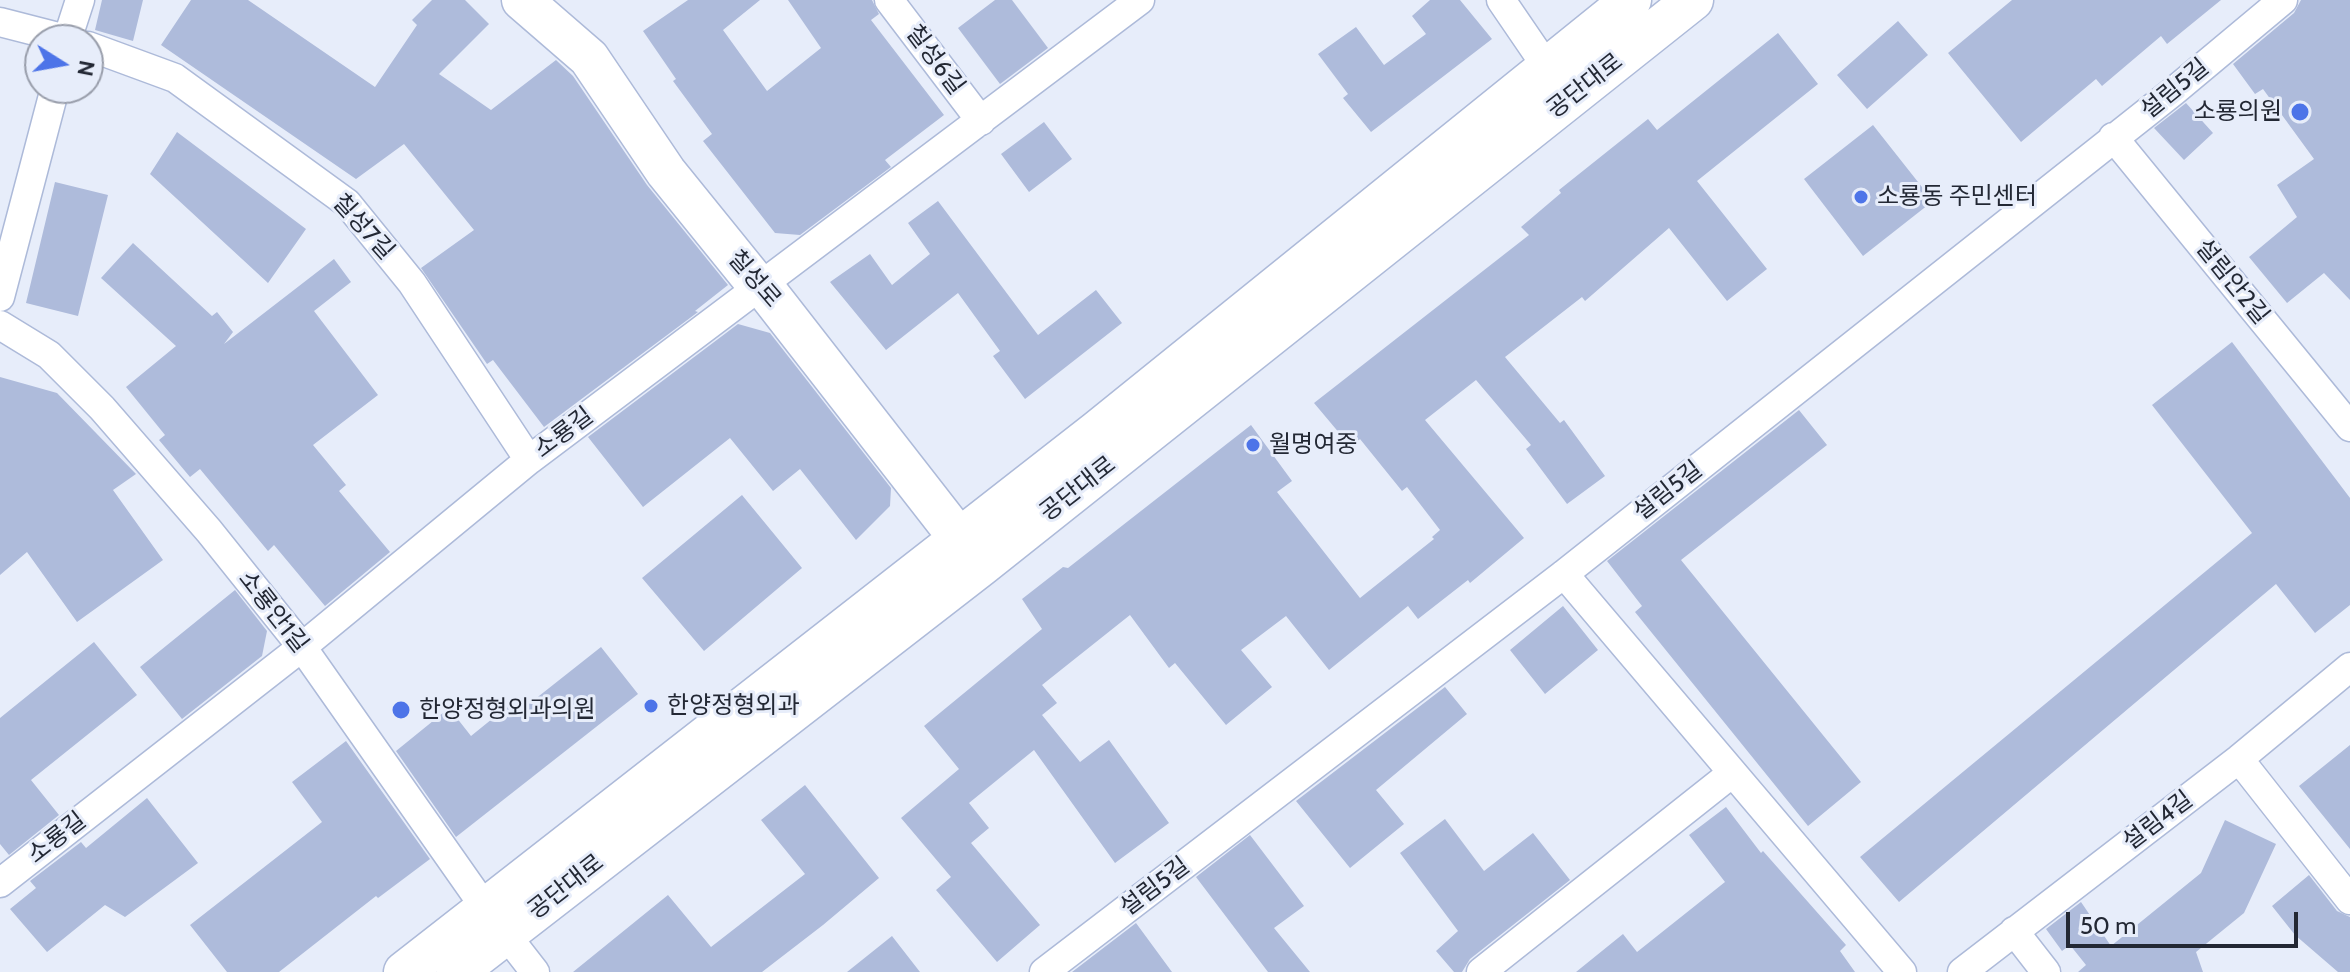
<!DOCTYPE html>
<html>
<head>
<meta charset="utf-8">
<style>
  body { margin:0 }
  #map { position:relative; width:2350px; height:972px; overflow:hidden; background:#e7edfa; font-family:Cabin,sans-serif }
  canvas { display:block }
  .north { position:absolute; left:24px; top:24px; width:80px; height:80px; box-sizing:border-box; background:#e7edfa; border:2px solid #999eab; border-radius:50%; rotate:101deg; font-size:22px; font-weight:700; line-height:32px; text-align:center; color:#232834 }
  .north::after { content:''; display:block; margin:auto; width:28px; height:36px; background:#4d74e8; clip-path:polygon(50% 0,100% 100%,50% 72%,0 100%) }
  .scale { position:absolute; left:2066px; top:912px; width:232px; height:36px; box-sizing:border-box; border:4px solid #232834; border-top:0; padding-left:10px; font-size:24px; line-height:28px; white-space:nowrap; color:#232834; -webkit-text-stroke:6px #e7edfa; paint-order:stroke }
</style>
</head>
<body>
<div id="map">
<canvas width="2350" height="972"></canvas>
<div class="north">N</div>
<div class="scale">50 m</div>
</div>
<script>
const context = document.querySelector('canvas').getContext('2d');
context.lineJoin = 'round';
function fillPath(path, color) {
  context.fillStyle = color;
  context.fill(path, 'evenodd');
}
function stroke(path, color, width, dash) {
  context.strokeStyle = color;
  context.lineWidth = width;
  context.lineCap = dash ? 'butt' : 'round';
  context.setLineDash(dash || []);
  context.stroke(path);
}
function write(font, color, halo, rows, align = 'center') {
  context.font = font + ' Cabin,"Noto Sans KR",sans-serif';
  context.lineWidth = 6;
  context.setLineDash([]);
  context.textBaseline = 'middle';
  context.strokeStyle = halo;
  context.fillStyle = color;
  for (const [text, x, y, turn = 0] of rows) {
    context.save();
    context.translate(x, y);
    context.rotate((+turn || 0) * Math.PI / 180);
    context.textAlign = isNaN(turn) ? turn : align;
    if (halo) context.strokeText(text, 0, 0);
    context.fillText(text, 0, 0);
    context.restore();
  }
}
const building = new Path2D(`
  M102 0H143L133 41 95 30Z
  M191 0H248L375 87 417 25 412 20 432 0H465L489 24 439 74 491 110 556 60 573 76 647 185 728 285 695 311 698 312 544 427 493 360 487 364 421 268 474 230 404 144 356 179 161 45Z
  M688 0H760L723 30 767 91 821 48 788 0H872L879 14 871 20 944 115 885 160 891 167 800 235 775 233 703 141 712 134 673 81 676 79 643 31Z
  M995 0H1012L1048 48 1000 84 958 28Z
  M1430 0H1460L1492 39 1371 132 1343 98 1348 94 1318 54 1356 27 1384 65 1426 34 1412 16Z
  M2012 0H2221L2167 44 2161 36 2102 86 2096 79 2021 142 1948 53Z
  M2301 0H2350V300L2324 273 2287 303 2249 257 2297 217 2277 185 2314 159 2263 89 2255 94 2233 64 2294 13Z
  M1898 21 1928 55 1867 109 1837 75Z
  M1778 33 1818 84 1697 181 1767 269 1727 301 1669 228 1585 301 1582 297 1505 357 1560 423 1564 420 1605 476 1567 504 1526 449 1531 445 1476 380 1425 420 1524 538 1470 583 1468 580 1418 619 1408 606 1329 670 1286 616 1241 650 1272 687 1226 725 1175 663 1169 668 1130 615 1042 685 1057 703 1042 715 1080 762 1109 740 1169 823 1115 863 1034 750 969 803 989 828 971 843 1040 925 997 962 936 890 951 877 901 818 959 769 924 726 1042 629 1022 599 1063 567 1068 568 1251 425 1292 481 1277 492 1360 598 1434 539 1432 537 1440 530 1407 487 1402 491 1360 439 1351 447 1314 403 1529 235 1521 227 1561 193 1559 190 1648 119 1657 130Z
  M2186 103 2213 133 2184 160 2154 128Z
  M1044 122 1072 159 1029 192 1001 154Z
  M1873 125 1933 201 1863 256 1804 179Z
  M177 132 306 229 268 283 150 174Z
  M55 182 108 195 78 316 26 303Z
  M938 201 1038 335 1096 290 1122 323 1025 399 993 356 1000 351 958 293 886 350 830 282 870 254 892 285 930 254 908 223Z
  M133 243 212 316 217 312 233 332 224 344 334 259 351 282 314 311 378 395 313 445 346 485 339 491 390 552 325 606 274 545 268 551 200 469 190 477 159 440 165 435 126 387 176 346 101 278Z
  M738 324 770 333 891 488 890 506 856 540 800 469 773 491 730 438 643 507 588 437Z
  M2232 342 2350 498V605L2315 633 2276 584 1899 902 1860 857 2252 533 2152 405Z
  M0 377 57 393 136 474 113 490 163 560 77 622 27 552 0 575Z
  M1799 410 1827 445 1681 560 1861 782 1808 826 1635 612 1642 606 1607 561Z
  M742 495 802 568 704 651 642 578Z
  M235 590 267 631 262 656 182 719 140 667Z
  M1563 606 1598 650 1545 694 1510 650Z
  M94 642 137 695 31 780 59 815 9 855 0 844V718Z
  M601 647 638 694 456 837 396 751 449 708 471 736 513 702 520 711Z
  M1445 687 1467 714 1376 790 1404 824 1350 868 1296 801Z
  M346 741 430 859 378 898 376 896 279 972H227L190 925 322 822 292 782Z
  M2350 745V849L2299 786Z
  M805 785 879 878 823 925 762 972H573L668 895 711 947 805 874 761 820Z
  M147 798 198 863 125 917 105 905 47 952 10 909 36 888 30 881 81 842 86 848Z
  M1726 807 1761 853 1763 851 1846 945 1840 951 1855 972H1576L1623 934 1637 952 1725 882 1689 835Z
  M1445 819 1484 871 1533 833 1570 880 1470 959 1462 972H1454L1436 951 1458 931 1400 853Z
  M2225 820 2276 844 2244 913 2196 952 2203 972H2078L2086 965 2070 945 2062 951 2046 929 2081 902 2111 946 2201 873Z
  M1250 835 1304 906 1274 928 1310 972H1268L1196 877Z
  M2309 875 2337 911 2350 917V972H2338L2295 935 2272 906Z
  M1136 923 1172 972H1072Z
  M892 936 920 972H847Z`);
const street = new Path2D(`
  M889 0 981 121
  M1501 0 1557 82
  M0 22 70 40
  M67 40 80 0
  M88 46 175 78 347 203 412 283 529 460
  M2113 137 2350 427
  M0 297 55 88
  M0 325 49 355 102 408 209 531 302 647 486 909 535 972
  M1564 574 1902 972
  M2239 759 2350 900
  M0 883 302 647 529 460 1140 0
  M2014 931 2046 972
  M1044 972 1564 574 2174 91 2283 0
  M1481 972 1731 774
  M1962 972 2239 759 2350 667`);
const secondary = new Path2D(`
  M522 0 589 58 666 172 755 282 761 284 976 560
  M404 972 1097 431 1631 0
  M457 972 981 566 1693 0`);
const markers = [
  [2300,112,10,"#4d74e8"],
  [1861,197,8,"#4d74e8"],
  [1253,445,8,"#4d74e8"],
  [651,706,8,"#4d74e8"],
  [401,710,10,"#4d74e8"]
];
const streetNames = [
  ["칠성6길",935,60,53],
  ["공단대로",1585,86,-38],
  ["설림5길",2175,89,-39],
  ["칠성7길",363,227,48],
  ["칠성로",754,279,49],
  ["설림안2길",2232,282,51],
  ["소룡길",564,433,-37],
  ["공단대로",1078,489,-38],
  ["설림5길",1668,491,-38],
  ["소룡안1길",273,612,52],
  ["설림4길",2158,821,-37],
  ["소룡길",57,838,-38],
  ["공단대로",566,887,-38],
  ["설림5길",1155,887,-37]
];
const poiNames = [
  ["소룡의원",2282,112,"right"],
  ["소룡동 주민센터",1877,197],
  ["월명여중",1269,445],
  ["한양정형외과",667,706],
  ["한양정형외과의원",419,710]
];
fillPath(building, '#aebbdb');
stroke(street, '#adbad9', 31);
stroke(secondary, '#adbad9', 43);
stroke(street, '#fff', 28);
stroke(secondary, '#fff', 40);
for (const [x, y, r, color] of markers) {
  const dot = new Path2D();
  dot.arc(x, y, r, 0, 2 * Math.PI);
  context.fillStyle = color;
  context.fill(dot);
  stroke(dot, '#e7edfa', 3);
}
write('24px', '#232834', '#e7edfa', streetNames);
write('24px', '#232834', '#e7edfa', poiNames, 'left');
</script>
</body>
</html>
